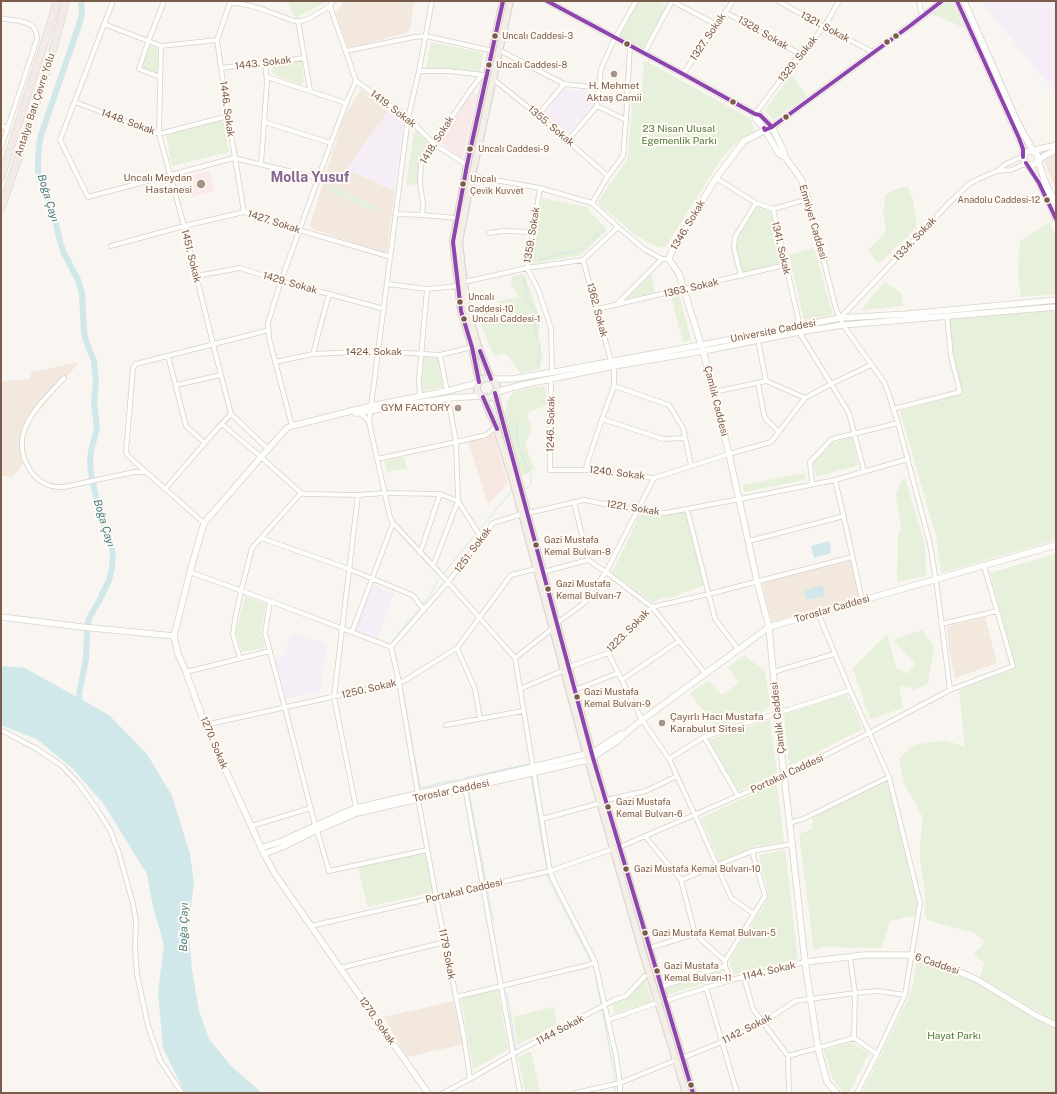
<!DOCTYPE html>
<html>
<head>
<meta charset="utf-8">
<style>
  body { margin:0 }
  #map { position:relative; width:1057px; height:1094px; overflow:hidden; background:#f9f5f0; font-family:"Public Sans",sans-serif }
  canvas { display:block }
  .frame { position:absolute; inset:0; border:2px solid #7a5c4d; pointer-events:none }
</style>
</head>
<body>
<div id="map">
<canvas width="1057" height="1094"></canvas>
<div class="frame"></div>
</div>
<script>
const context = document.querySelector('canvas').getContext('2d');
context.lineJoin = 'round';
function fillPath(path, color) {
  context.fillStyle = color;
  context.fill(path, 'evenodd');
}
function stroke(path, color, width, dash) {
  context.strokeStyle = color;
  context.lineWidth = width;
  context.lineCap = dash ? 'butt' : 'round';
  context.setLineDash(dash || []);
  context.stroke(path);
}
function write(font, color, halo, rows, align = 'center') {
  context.font = font + ' "Public Sans",sans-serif';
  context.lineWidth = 4;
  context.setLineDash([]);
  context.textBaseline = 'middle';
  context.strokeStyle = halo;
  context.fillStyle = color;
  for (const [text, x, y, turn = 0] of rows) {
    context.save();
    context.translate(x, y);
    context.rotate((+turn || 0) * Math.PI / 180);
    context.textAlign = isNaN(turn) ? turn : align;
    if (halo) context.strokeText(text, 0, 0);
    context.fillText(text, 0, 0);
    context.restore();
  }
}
const residential = new Path2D(`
  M344 1H414L410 30 406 33 358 46 347 47 336 12Z
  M361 89 389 110 348 167V170L395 191 387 252 385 253 341 239 311 228 310 225 343 119Z
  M1056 154V191L1044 161Z
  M79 362 31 421 25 435V447L27 457 12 478 1 475V381L29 379 32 372Z
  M851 560 860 597 772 622 762 583Z
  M985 617 997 663 955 678 949 652 947 629 948 626Z
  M454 1001 464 1044 407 1057 384 1017Z`);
const commercial = new Path2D(`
  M493 434 508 483 488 505 468 440 486 435Z`);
const education = new Path2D(`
  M980 1H1056V94L997 21Z
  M564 89 596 91 595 105 568 133 543 113Z
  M389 110 404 121 395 191 348 170V167Z
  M372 584 394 593 377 640 355 631Z
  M293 633 327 644 320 692 286 699 275 658 283 656Z`);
const medical = new Path2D(`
  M471 92 478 94 462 158 439 141Z
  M209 171 215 190 192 197 187 177Z`);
const green = new Path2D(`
  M287 1H328L295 18Z
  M638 1H658L667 6 642 50 619 37Z
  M950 1 953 4 965 28 932 14Z
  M431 42 483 53 480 72 448 68H426Z
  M148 45 158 48 157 75 142 68Z
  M644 60 751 119 754 129 753 132 745 136 723 156 666 246 660 248 648 242 634 234 598 203V201L627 160 631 122 632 98 634 99 636 94 642 92Z
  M300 62 302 64 304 82 301 85 273 74 272 65 274 63Z
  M791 75 807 96 773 120 765 110Z
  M223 120 229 152 172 166 166 135Z
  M416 131H419L431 143C419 160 418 164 419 184L406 185 414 133Z
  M327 184 376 206 375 212 325 189Z
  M907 186C914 198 916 214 916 228L900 244 880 262H877L875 259 868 250 884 234 886 230 883 210 885 202V195L897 189Z
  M542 198 586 207 607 230 581 255 532 264Z
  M757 206 771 210 783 264 742 273 736 247 738 238Z
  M1049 222 1056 235V294L1021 297 1018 272 1020 241Z
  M814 248 833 315 804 320 789 255Z
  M651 273 655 294 628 300 627 296Z
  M524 274 540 318 538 344 543 356 540 369 521 373 505 353 494 356 480 323 482 310 496 309 499 301 519 297 511 283 512 276Z
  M885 282 901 293 903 306 861 310Z
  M679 294 691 340 683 342 671 296Z
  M1056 307V540L941 573 936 536 900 411 961 394 951 356 947 316Z
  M424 357 438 358 443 387 423 391 422 386Z
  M545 386 547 405 527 413C532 429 533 429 525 444L534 469 527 474H521C516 457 504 423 506 408 507 402 509 395 515 392 521 389 537 387 545 386Z
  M852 437 858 465 816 477 813 463 832 443Z
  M404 457 407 468 387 472 384 461Z
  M805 473 806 480 744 492 743 485Z
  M905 478 925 545 926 576 897 582 898 535 901 527 896 496 901 480Z
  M685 511 704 585 667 599 662 597 654 603 611 572 621 555 640 514 654 516Z
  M1056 554V1022L980 977 984 963 974 954 985 941 974 933 927 920 925 912V891L920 860V844L923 818 904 783 899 759 914 745 945 740 965 747 959 690 1016 668 990 573Z
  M245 596 266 604 261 634 265 648 242 652 236 632Z
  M922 630 934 646 928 683 913 691 912 688 899 686 903 708 870 719 853 668 887 634 896 667 907 674 916 664 893 640Z
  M744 655 765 671 770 705 761 714 716 728 690 693 708 681 722 695 739 683 728 667Z
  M847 694 863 729 789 766 784 715Z
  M770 720 777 774 737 792 709 740Z
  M887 781 917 903 915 915 890 921 882 948 821 947 814 951 799 834 812 829 813 817Z
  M777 783 784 842 757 846 719 861 701 818Z
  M785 850 798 959 733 975 730 960 767 900 768 894 759 855Z
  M425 852 433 892 368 907 358 867Z
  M917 961 976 982 1037 1020 1056 1029V1093H862L911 993Z
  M721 970 724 977 666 995 664 988Z
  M645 978 652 1002 614 1014 612 1003 627 998Z
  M498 990 508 1049 473 1070 461 998Z
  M554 1007 557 1024 518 1045 513 1017Z
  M852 1043 869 1053 849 1093H844L833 1080 824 1050Z
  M531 1051 540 1093H525L518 1057Z`);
const water = new Path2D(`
  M830 541 831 553 814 558 811 546Z
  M822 585 825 596 807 600 804 591Z
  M1 666 25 668 109 715 147 754 172 796 190 854 194 883 188 926 192 970 199 1011 209 1039 231 1066 262 1093H185L163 1048 158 992 164 945 153 907 147 874 103 803 73 769 38 740 1 725Z`);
const stream = new Path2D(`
  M539 261 555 255 580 250 603 230
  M524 278 527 298 536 313 535 330 540 344 538 366
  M517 420V439L522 456 531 474V484L526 489
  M480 529 510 493
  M444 573 473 537
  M423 604 429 597 438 580
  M393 640 418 610
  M395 653 400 678
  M403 691 420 788 459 779
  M531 776 547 870
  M465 778 528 764 529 766
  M469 792 486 882
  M547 874 548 878 591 962
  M487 888 493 919
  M593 965 594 968 601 1005
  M507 993 516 1049
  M602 1008 615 1078V1083
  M615 1093V1086`);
const river = new Path2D(`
  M80 705 79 694 86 659 87 632 88 622 92 613 100 599 109 580 112 568 113 555 110 540 104 527 100 516 91 473 90 462 91 451 97 428 94 401 96 384 94 361 86 341 84 331 82 293 78 280 64 253 60 242 54 214 41 183 38 171V158L39 146 41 135 79 25 82 13 81 1`);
const street = new Path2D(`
  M113 1 60 140 88 197 234 158 318 178
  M432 1 419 71 408 118 369 422 390 517 393 523 439 572 515 658 533 767
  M672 1 717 25
  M778 1 824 27 873 52
  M919 1 922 16
  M725 12 800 54
  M1 18C16 22 37 18 37 39L1 148
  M298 21 310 90
  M104 24 161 46 217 40
  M161 46 159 134 184 226 213 344 231 414 268 449
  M499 50 564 84 600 88
  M346 51 414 37 426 36 493 51
  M644 53 672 1
  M221 68 304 58
  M419 71H448L484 75
  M683 74 733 1
  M160 77 139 69 148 42 164 1
  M267 77 346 103
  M493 79 538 115 608 176
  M356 81 408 118 434 144 467 165
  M75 102 159 134 228 116
  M597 106 626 120
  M755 114 800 54 824 27 839 1
  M538 115 564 84
  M264 122 331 143
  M1 125 7 129
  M568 140 597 106 601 69 613 42 636 1
  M261 164 267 82 265 63
  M997 171 1011 170 1022 165H1028
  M472 176 540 188 592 203 618 227 644 249 662 259H669
  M716 178 756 203 773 209 800 326
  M540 188 527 268 538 289 551 328 552 372
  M592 203 608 176 623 156 626 120 630 46
  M773 209 808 199 836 309 843 325 884 382 888 392 898 423 930 544 937 587 950 690
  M244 212 228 116 217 40 228 8 230 3C249 2 276 15 294 21H301L310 18 330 6 333 1
  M395 214 422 215 458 218
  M422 215 423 205 420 182 421 163 469 92 482 75
  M489 233 503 231 533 232
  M111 246 184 226 244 212 299 230 391 257
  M583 260 611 361
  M196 276 240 268 281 281 384 309
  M741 276 734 248 735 237 756 203
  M464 282 527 268 583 260 618 227
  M387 284 427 289 458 286
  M616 305 662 259
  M597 309 785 265
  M840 318 951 201 968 185 978 179 997 171 1006 164 1019 158 1024 155
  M799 332 849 413 864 471
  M758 340 766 381
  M313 354 329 294
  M440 355 447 391
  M168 356 186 426 205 443
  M275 362 313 354 378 351 440 355 472 347
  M64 378C40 404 6 433 30 470 38 482 50 488 64 487L134 472H146
  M551 379 550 470H585L654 478 729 454 771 442 805 398 831 384 871 365
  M758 383 764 415 766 419 779 432
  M176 385 221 375
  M614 386 669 405 683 428 691 465
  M714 392 766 381 805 398
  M420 397 419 380 427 289
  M448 398 456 442 458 501 482 539
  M893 409 960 392 951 356 947 316
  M359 413 365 417 369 422
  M602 419 663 439 685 438
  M222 424 261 457 301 493 305 494 358 495 384 493 440 494 458 501 433 566
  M292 426 269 338 268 323 281 281 331 143 346 103 356 81 330 6
  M377 459 456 442 486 435 496 427
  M585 470 602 419 614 386V366
  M835 480 908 459
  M812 484 810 462 832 439 898 423
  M166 488 216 430 231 414
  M574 502 588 560
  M687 509 715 619 738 649
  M528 513 584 500 637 510 665 513 740 499 835 480C845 520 853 560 862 600
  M204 523 128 456 126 452 133 368 136 364 269 330
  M261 538 349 569 412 595 415 598 424 610
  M749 541 844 516
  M420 553 440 494
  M190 572 283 606 391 647 399 682 418 794
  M543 572 588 560 606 572 652 607 705 673
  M270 601 265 633 285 708 315 825
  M818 613 850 690 889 777 920 903 905 995 877 1054 857 1093
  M557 623 583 604 606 572 654 478
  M941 624 997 611
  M352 632 393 523
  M391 647 448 582 482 539 493 523 522 514
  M457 648 475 689 480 719
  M608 653 642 720 669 759 695 815 731 898 754 914
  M240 658 233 635 235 619 241 591 252 548 301 493
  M515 658 552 629
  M569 667 608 653 652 607 709 594 852 557
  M186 672 270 651
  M773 672 834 654
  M623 679 679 641
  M520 689 564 670
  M575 690 618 673
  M205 725 404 681 457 648 511 575 536 569
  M446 725 523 711
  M1 730 37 749 62 766 78 783 96 808 110 830 119 853 133 904 136 921 135 948 137 974 148 1026 160 1060 182 1093
  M704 737 738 796
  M669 759 704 737 850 690
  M534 773 550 871 553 879 595 962 616 1056 620 1083V1093
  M465 788 501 986 513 1054 520 1093
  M418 799 436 897 464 1037 470 1079 443 1093
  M606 800 646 791 677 776
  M356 808 334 697 358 495
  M542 819 600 803
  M789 823 803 819 889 777
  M251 826 311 808
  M317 830 329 871 427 850
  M645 836 681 880 695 934
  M620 847 784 776 869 733 950 690 1013 666 984 566
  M681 880 752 851 792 844
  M311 926 550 871 613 849
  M649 948 695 934 725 961V966L731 980
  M850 957 855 993 854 1038
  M725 961 765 896 752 851
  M340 968 445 942
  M744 977 753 1009 788 1056 789 1093
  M661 987 725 966
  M706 987 737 1093
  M456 997 588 965 595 962
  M665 1001 731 980 805 962
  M608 1020 659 1002
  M788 1056 854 1038 877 1054
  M682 1058 722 1042 764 1022 795 1001 855 993 878 991 905 995
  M470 1079 513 1054 614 1000 626 996 645 976
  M575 1093 620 1083 676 1060`);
const secondary = new Path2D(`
  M547 1 683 74 755 114 760 115 772 127 784 152 785 157 801 179 808 199
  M957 1 1019 138 1023 149V157
  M964 1 1017 121 1027 140 1034 152
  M755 114 756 119 763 127 779 154 785 157
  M1024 158a7 7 0 1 1 14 0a7 7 0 1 1-14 0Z
  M1032 151 1056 145
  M1038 160 1044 179 1056 205
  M1037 162 1044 156 1056 150
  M1026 163C1040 179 1047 200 1056 219
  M492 379H512L560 371 701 345 840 318 908 314 1056 300
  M496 392 522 385 614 366 703 351 799 332 843 325 1056 307
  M356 413 448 398 481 396
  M1 617 82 627 174 636
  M261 848 282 841 346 812 356 808 533 767 586 754 592 753 621 734
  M264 854 282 847 317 830 357 813 588 760 616 742 634 726 769 627 1056 545
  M805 962 865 955H912L950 968 976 979 1037 1016 1056 1025
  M428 1093 340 968 275 874 264 854 205 725 186 672 178 654 174 636 190 572 204 523 268 449 287 428 292 426 371 406 447 391 478 383
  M837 1093 827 1082 818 1048 805 962 792 844 777 714 769 627 757 581 729 454 703 351 679 274 669 259 671 253 716 178 744 141 772 127 862 61 873 52 911 25 942 1`);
const primary = new Path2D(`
  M477 388a10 10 0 1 1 20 0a10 10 0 1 1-20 0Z
  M491 379 478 346 467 308 459 242 472 176 510 1
  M479 382 472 347 461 311 453 242 467 165 503 1
  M495 393 593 758 649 948 693 1093
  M483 397 496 427 512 477 588 760 642 950 686 1093`);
const highway = new Path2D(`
  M1 178 45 41 54 12 56 1
  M1 209C17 162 33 116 47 69 54 47 61 24 65 1`);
const bus1 = new Path2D(`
  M547 1 683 74 755 114 760 115 772 127
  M957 1 1019 138 1023 149V157
  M764 128 765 130 772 127 911 25 942 1
  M1026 163 1039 183 1056 219
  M480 351 491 379
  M479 382 472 347 461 311 453 242 467 165 503 1
  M495 393 593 758 693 1093
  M483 397 497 429`);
const markers = [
  [495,36,3.5,"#7a5c4d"],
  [896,36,3.5,"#7a5c4d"],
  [887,42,3.5,"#7a5c4d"],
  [627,44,3.5,"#7a5c4d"],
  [489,65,3.5,"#7a5c4d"],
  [614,74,4,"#a69286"],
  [733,102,3.5,"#7a5c4d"],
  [786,117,3.5,"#7a5c4d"],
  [470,149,3.5,"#7a5c4d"],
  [201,184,5,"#a69286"],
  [463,184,3.5,"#7a5c4d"],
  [1047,200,3.5,"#7a5c4d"],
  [460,302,3.5,"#7a5c4d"],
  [464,319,3.5,"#7a5c4d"],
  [458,408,4,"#a69286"],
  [536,545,3.5,"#7a5c4d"],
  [548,589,3.5,"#7a5c4d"],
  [577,697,3.5,"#7a5c4d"],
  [662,723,4,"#a69286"],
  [608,807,3.5,"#7a5c4d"],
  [626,869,3.5,"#7a5c4d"],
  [645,933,3.5,"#7a5c4d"],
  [657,971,3.5,"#7a5c4d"],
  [691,1085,3.5,"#7a5c4d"]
];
const busNames = [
  ["Uncalı Caddesi-3",502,36],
  ["Uncalı Caddesi-8",496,65],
  ["Uncalı Caddesi-9",478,149],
  ["Uncalı",470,179],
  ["Çevik Kuvvet",470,191],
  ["Anadolu Caddesi-12",1040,200,"right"],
  ["Uncalı",468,297],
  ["Caddesi-10",468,309],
  ["Uncalı Caddesi-1",472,319],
  ["Gazi Mustafa",544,540],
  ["Kemal Bulvarı-8",544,552],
  ["Gazi Mustafa",556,584],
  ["Kemal Bulvarı-7",556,596],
  ["Gazi Mustafa",584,692],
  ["Kemal Bulvarı-9",584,704],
  ["Gazi Mustafa",616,802],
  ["Kemal Bulvarı-6",616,814],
  ["Gazi Mustafa Kemal Bulvarı-10",634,869],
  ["Gazi Mustafa Kemal Bulvarı-5",652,933],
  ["Gazi Mustafa",664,966],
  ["Kemal Bulvarı-11",664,978]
];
const streetNames = [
  ["1321. Sokak",825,27,28],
  ["1328. Sokak",763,33,30],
  ["1327. Sokak",708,37,-56],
  ["1329. Sokak",798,59,-51],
  ["1443. Sokak",263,63,-7],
  ["Antalya Batı Çevre Yolu",35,105,-72],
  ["1446. Sokak",227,109,82],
  ["1419. Sokak",393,109,37],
  ["1448. Sokak",128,122,20],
  ["1355. Sokak",551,126,40],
  ["1418. Sokak",437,140,-58],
  ["1427. Sokak",274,222,18],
  ["Emniyet Caddesi",813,222,74],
  ["1346. Sokak",688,225,-59],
  ["1359. Sokak",532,235,-81],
  ["1334. Sokak",915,239,-46],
  ["1341. Sokak",781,248,77],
  ["1451. Sokak",191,256,76],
  ["1429. Sokak",290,283,16],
  ["1363. Sokak",691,288,-13],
  ["1362. Sokak",597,310,75],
  ["Universite Caddesi",773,331,-11],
  ["1424. Sokak",374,352],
  ["Çamlık Caddesi",716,401,76],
  ["1246. Sokak",551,424,-89],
  ["1240. Sokak",617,473,7],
  ["1221. Sokak",633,508,9],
  ["1251. Sokak",473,550,-53],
  ["Toroslar Caddesi",832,609,-16],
  ["1223. Sokak",628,631,-45],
  ["1250. Sokak",369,689,-13],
  ["Çamlık Caddesi",778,718,-96],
  ["1270. Sokak",214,743,67],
  ["Portakal Caddesi",787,774,-25],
  ["Toroslar Caddesi",451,791,-12],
  ["Portakal Caddesi",464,891,-13],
  ["1179 Sokak",447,954,79],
  ["6 Caddesi",937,964,19],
  ["1144. Sokak",769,971,-13],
  ["1270. Sokak",377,1021,55],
  ["1142. Sokak",747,1029,-27],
  ["1144 Sokak",560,1030,-28]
];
const poiNames = [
  ["H. Mehmet",614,86,"center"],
  ["Aktaş Camii",614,98,"center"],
  ["Uncalı Meydan",192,178],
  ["Hastanesi",192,190],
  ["GYM FACTORY",450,408],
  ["Çayırlı Hacı Mustafa",670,717,"left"],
  ["Karabulut Sitesi",670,729,"left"]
];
const parkNames = [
  ["23 Nisan Ulusal",679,129],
  ["Egemenlik Parkı",679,141],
  ["Hayat Parkı",954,1036]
];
const waterNames = [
  ["Boğa Çayı",48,198,73],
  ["Boğa Çayı",104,523,73],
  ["Boğa Çayı",184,927,-89]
];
const districtNames = [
  ["Molla Yusuf",310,178]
];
fillPath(residential, '#f2e8de');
fillPath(commercial, '#f6e8e1');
fillPath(education, '#f6eef6');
fillPath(medical, '#fae9e9');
fillPath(green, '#e7f0db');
fillPath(water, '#d0e8ea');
stroke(stream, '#d0e8ea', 1);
stroke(river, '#d0e8ea', 6);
stroke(street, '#d7d1cb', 5.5);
stroke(secondary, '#d9d2cb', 7);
stroke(primary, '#dad1cc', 8);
stroke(highway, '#dad1cc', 8);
stroke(street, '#fefefd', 4);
stroke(secondary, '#fefefd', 5.5);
stroke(primary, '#f3eee8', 6);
stroke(highway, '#f2eae7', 7);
stroke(bus1, '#8e44ad', 4);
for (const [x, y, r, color] of markers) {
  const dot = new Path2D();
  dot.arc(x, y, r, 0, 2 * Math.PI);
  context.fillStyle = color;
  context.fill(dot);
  stroke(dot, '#fffaf3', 1.5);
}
write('9px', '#7a5c4d', '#fffaf3', busNames, 'left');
write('10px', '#7a5c4d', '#fffaf3', streetNames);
write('10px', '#7a5c4d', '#fffaf3', poiNames, 'right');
write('10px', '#537a41', '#fffaf3', parkNames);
write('italic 11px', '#437c86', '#fffaf3', waterNames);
write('bold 14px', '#846695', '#fffaf3', districtNames);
</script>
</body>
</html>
